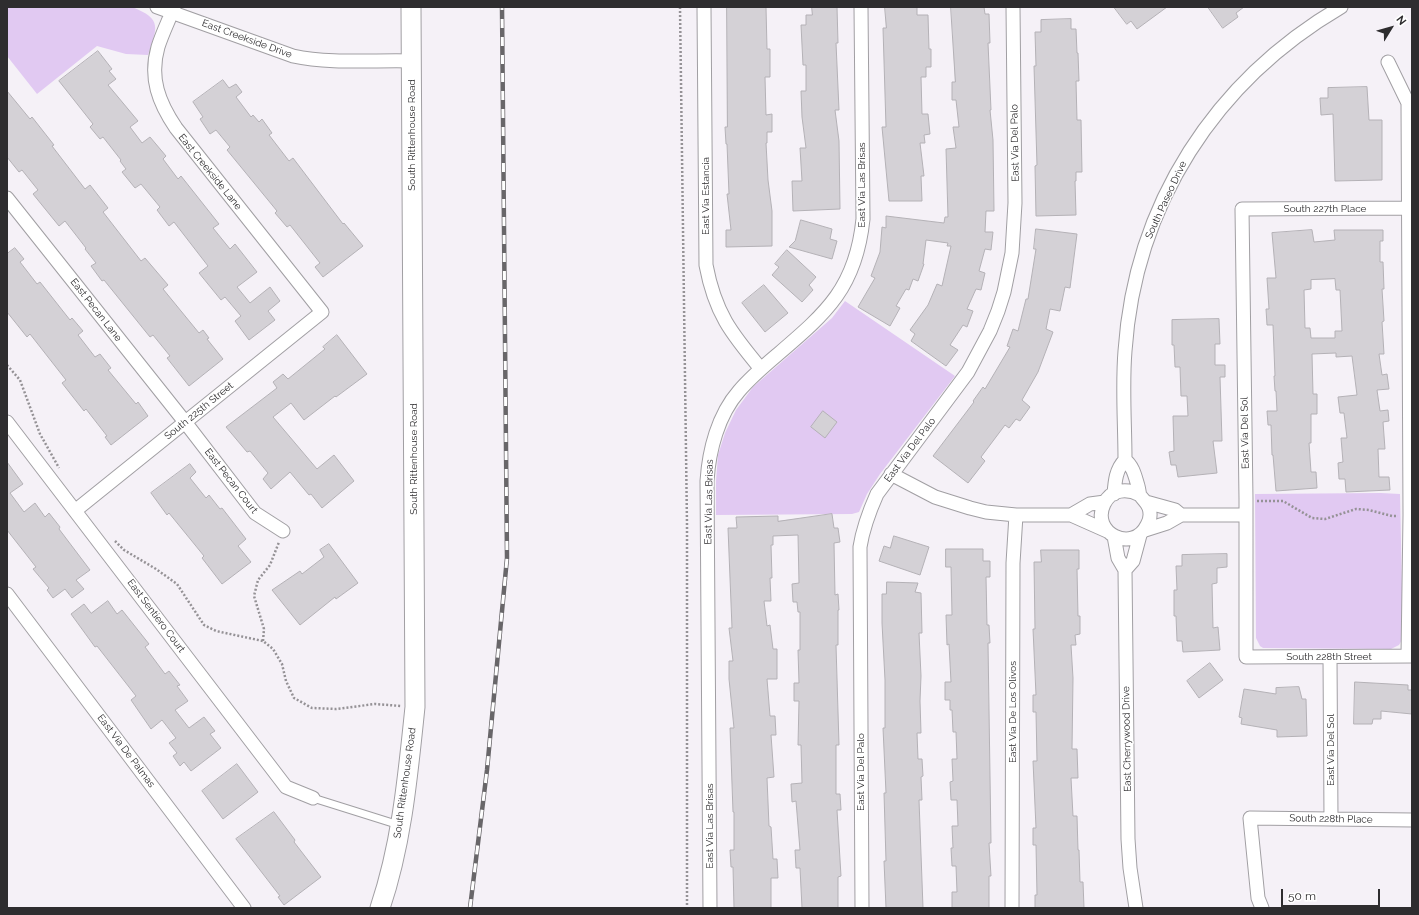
<!DOCTYPE html>
<html>
<head>
<meta charset="utf-8">
<style>
  body { margin:0 }
  #map { position:relative; width:1419px; height:915px; overflow:hidden; background:#f5f1f7; font-family:Raleway,sans-serif }
  canvas { display:block }
  .frame { position:absolute; inset:0; border:8px solid #2e2d2f; pointer-events:none }
  .north { position:absolute; left:1371px; top:8px; width:40px; height:40px; -webkit-text-stroke:3px #fff; paint-order:stroke; rotate:53deg; font-size:11px; font-weight:700; line-height:16px; text-align:center; color:#2e2d2f }
  .north::after { content:''; display:block; margin:auto; width:14px; height:18px; background:#2e2d2f; clip-path:polygon(50% 0,100% 100%,50% 72%,0 100%) }
  .scale { position:absolute; left:1281px; top:889px; width:99px; height:18px; box-sizing:border-box; border:2px solid #2e2d2f; border-top:0; padding-left:5px; font-size:12px; line-height:14px; white-space:nowrap; color:#2e2d2f; -webkit-text-stroke:3px #fff; paint-order:stroke }
</style>
</head>
<body>
<div id="map">
<canvas width="1419" height="915"></canvas>
<div class="frame"></div>
<div class="north">N</div>
<div class="scale">50 m</div>
</div>
<script>
const context = document.querySelector('canvas').getContext('2d');
context.lineJoin = 'round';
function fillPath(path, color) {
  context.fillStyle = color;
  context.fill(path, 'evenodd');
}
function stroke(path, color, width, dash) {
  context.strokeStyle = color;
  context.lineWidth = width;
  context.lineCap = dash ? 'butt' : 'round';
  context.setLineDash(dash || []);
  context.stroke(path);
}
function write(font, color, halo, rows, align = 'center') {
  context.font = font + ' Raleway,sans-serif';
  context.lineWidth = 3;
  context.setLineDash([]);
  context.textBaseline = 'middle';
  context.strokeStyle = halo;
  context.fillStyle = color;
  for (const [text, x, y, turn = 0] of rows) {
    context.save();
    context.translate(x, y);
    context.rotate((+turn || 0) * Math.PI / 180);
    context.textAlign = isNaN(turn) ? turn : align;
    if (halo) context.strokeText(text, 0, 0);
    context.fillText(text, 0, 0);
    context.restore();
  }
}
const green = new Path2D(`
  M7 7H132C163 19 157 28 148 55L126 54 97 46 37 94 7 56Z
  M845 301 955 376 880 474 867 494 859 512 852 514 716 515V481L718 455 725 433 736 410 753 387 832 318Z
  M1381 493 1400 494 1403 638 1399 645 1391 649 1263 648 1260 646 1256 638 1255 494Z`);
const building = new Path2D(`
  M727 7H766L767 49H770V77H765L766 115 772 114V132H767V143H766L768 180 772 211V246L726 247V230H731L727 194H729L727 144H726L725 127H727Z
  M812 7H837L838 43H836L839 110H835L839 141 840 209 793 211 792 181H802L800 148H806L802 117 801 91H806V65H803L801 25H806V15H812Z
  M885 7H917V15H928L929 49H931V67H926V77H921L922 114H928L930 134 924 135 925 143H920L924 176H921L922 201H889L882 127H886L883 28H886Z
  M951 7H984L985 14H989L990 43H988L991 110H990L993 140 994 211H986L985 232H993L991 250 985 249 979 271 985 273 981 290 976 289 967 309 973 311 967 327 963 325 950 345 958 350 946 366 911 341 915 334 910 330 928 305 937 284 942 286 951 246H947L948 243 926 240 923 264H924L918 281 913 279 909 290 906 289 896 306 900 308 890 326 858 307 875 278 871 276 880 252 882 227 886 228V216L944 223 945 217H948L946 149 956 148 953 127H959L956 100H952V82H955Z
  M1114 7H1167L1137 29 1131 21 1127 24Z
  M1208 7H1244L1236 13 1238 17 1223 28Z
  M1071 19V29H1076L1077 53H1078L1079 81H1076L1077 120H1081L1082 172H1076V181H1075L1076 215 1036 216 1035 166 1037 165 1034 66H1036L1035 32H1041V20Z
  M98 51 112 69 109 71 116 79 108 85 138 121 130 127 142 143 150 137 166 156 163 159 178 179 181 176 219 224 213 228 230 249 235 244 257 272 237 287 250 303 270 287 280 301 268 311 275 320 249 340 235 321 241 316 225 297 221 300 199 273 208 266 174 222 169 226 157 210 160 207 141 184 135 188 122 172 126 169 120 161 121 160 103 137 100 139 90 127 93 124 59 81Z
  M223 80 229 88 236 84 242 92 236 97 251 117 253 115 259 122 262 119 272 133 269 135 289 161 293 158 343 224 344 223 363 246 323 277 315 267 320 263 290 225 287 227 275 213 277 211 227 150 230 147 216 130 210 134 200 119 203 117 193 102Z
  M1367 87 1369 120H1382V180L1335 181 1333 114 1321 115 1320 98H1328V88Z
  M7 91 30 119 32 117 54 145 52 146 85 189 90 185 108 208 103 212 141 261 145 258 168 285 163 289 199 333 203 330 209 338 207 339 223 359 189 386 167 358 170 356 153 335 150 337 104 280 102 281 91 266 96 263 85 249 86 248 65 221 59 226 33 194 38 190 22 170 19 172 7 157Z
  M801 220 832 229 830 239 837 241 832 259 789 247 795 241Z
  M1036 229 1077 234 1070 288 1065 287 1060 311 1050 309 1046 329 1053 332 1038 372 1022 400 1030 407 1020 421 1016 419 1009 428 1005 425 981 457 985 461 968 483 933 456 974 402 973 401 983 387 985 389 1010 347 1007 346 1013 329 1018 331 1026 299H1028L1036 249H1034Z
  M1312 230 1314 242 1335 240 1334 230H1383V241H1380V262H1383L1384 289H1382L1384 321 1382 322 1384 354H1379L1382 375 1387 374 1389 389 1377 390 1380 411 1388 410 1389 421 1383 422 1385 449H1378L1379 477H1389L1390 490 1346 492 1345 479H1339L1338 463 1343 462 1341 438H1347L1344 413H1340L1338 397 1357 395 1352 356 1336 357V353L1312 354 1313 394H1317V414H1311V443H1309L1311 472H1316L1317 488 1276 491 1273 455H1272L1271 425H1268L1267 411H1277L1276 391H1275L1274 376H1275L1273 325H1267L1266 309H1269L1267 278H1276L1272 233ZM1335 279 1336 290H1340L1342 331H1335V338H1311L1310 328H1305L1304 290 1311 289V280Z
  M15 248 24 259 20 262 37 284 40 282 70 320 72 318 83 331 78 335 95 357 100 354 111 368 108 370 136 404 138 402 148 416 111 445 105 437 107 436 86 409 84 411 62 383 66 380 30 334 27 337 7 312V254Z
  M787 250 816 277 809 285 813 290 802 302 772 275 779 267 775 264Z
  M764 285 788 313 765 332 742 303Z
  M1219 319 1220 344H1215V365H1225V377H1220L1222 441H1213L1217 473 1178 477 1176 465H1171L1169 452 1174 451 1173 416H1188L1187 396H1181L1180 367H1175L1174 345H1172V320Z
  M337 335 367 374 336 397 335 396 304 420 291 403 273 417 317 469 334 455 354 481 322 508 311 494 309 495 290 472 271 489 263 479 268 473 250 451 247 452 226 427 277 388 273 382 283 374 288 379 325 349 323 347Z
  M823 411 837 422 825 438 811 427Z
  M7 462 23 484 10 493 24 512 35 503 45 517 49 513 60 527 59 529 90 570 76 580 84 589 72 598 65 589 53 598 47 590 49 588 33 569 36 567 7 530Z
  M190 464 196 472 190 478 206 498 209 495 220 509 222 508 246 539 238 546 251 562 222 584 202 558 204 556 169 513 167 515 151 493Z
  M832 514 834 528H838L840 542 834 543 835 595 838 594 839 610H838V645H836L839 745H836V794H840L841 810H837L841 876 838 877V908H802L800 868H796L795 850H800L796 801 792 802 791 784 802 783 801 745H798L799 701H794V683H799L798 650H800V612H798L797 602H793L792 584 799 583 798 535 773 536V545H771L772 578H770L771 601H764L767 626 770 625 773 649H777V679H767L770 716H775L776 735H771L774 777 767 778 769 826 771 827 773 859H777L778 878H771V908H734L733 867H731L730 850H734V812H733L730 728H734L729 679V661H733L729 628H732L728 528H737L736 517 778 516V521Z
  M894 536 929 547 920 575 879 561 884 546 890 548Z
  M329 544 358 583 336 599 335 597 300 625 272 590 300 571 302 574 324 557 320 550Z
  M946 549H983V561H990V577H986L987 625H989L990 643H988L991 843H989L991 876H989V908H952V892H957L956 866H952L951 848H953L952 826H958L957 800H951L950 782 953 781 952 759H957L956 732H953L952 710H950V700H945V682H951L949 644 947 645 946 615H952L951 567H946Z
  M1041 550H1079V569H1077L1078 616H1080V634L1075 635 1076 645H1071L1073 678 1072 749H1077L1078 778H1071L1073 816H1077L1078 850H1079L1080 882H1083L1084 908H1035V895H1037L1036 845H1033V828H1036L1033 761H1037L1036 712H1033V695H1036L1033 629H1035L1034 562H1041Z
  M1227 554V567L1217 568V583L1212 584 1213 628 1218 627 1220 650 1183 652 1182 641H1177L1176 616H1174V590H1177L1176 566H1182V555Z
  M887 582 918 583 915 592 921 593 922 633H919L921 676 920 701 921 733H917L918 759H922L923 776 921 777 922 800H919L923 908H886L884 861H886L884 793H886L883 728H885V680L882 623V594H886Z
  M108 601 117 614 122 610 149 644 145 647 165 674 169 671 180 685 177 686 188 701 175 710 189 728 204 717 215 731 210 734 221 748 191 771 184 762 180 766 173 756 177 753 169 743 176 738 162 720 151 729 131 700 136 696 97 646 95 647 71 614 84 604 91 613Z
  M1210 663 1223 680 1199 698 1187 681Z
  M1355 682 1408 685V690H1412V714L1381 711V719H1373L1372 724H1354Z
  M1299 687 1302 699H1306L1307 736 1277 737V730L1241 724 1242 718 1239 717 1244 689 1276 694V688Z
  M237 764 258 792 223 819 202 791Z
  M274 812 295 840 294 842 321 877 284 905 278 897 280 896 236 839Z`);
const path = new Path2D(`
  M680 7 687 525V908
  M7 365 20 380 40 434 59 468
  M1257 501H1283L1312 518 1325 519 1356 509 1369 510 1392 516H1398
  M115 541 124 550 156 569 177 584 204 625 216 631 263 641 273 649 282 664 286 681 294 698 312 708 336 709 375 704 401 706
  M263 641 264 629 254 596 258 580 270 565 279 542`);
const service = new Path2D(`
  M313 798 399 825`);
const minor = new Path2D(`
  M157 7 293 56C330 64 373 60 411 61
  M704 7 706 265C715 313 731 333 761 369
  M1388 62 1408 103 1410 515 1408 656
  M7 198 185 422 255 513 283 531
  M1409 208 1242 209 1246 499V657L1412 656
  M7 422 286 787 313 798
  M1125 460C1133 466 1135 476 1138 486 1139 489 1139 493 1140 495 1143 500 1147 502 1149 508 1151 514 1150 520 1147 525 1133 554 1090 533 1104 504 1111 489 1127 488 1140 495
  M891 474 935 497 970 508 986 512 1016 515H1071L1107 531
  M1114 494C1115 481 1116 469 1125 460 1125 424 1122 387 1125 351 1135 204 1215 81 1341 7
  M1146 502 1175 510 1181 515
  M76 510 322 312 176 128C159 103 149 78 158 47 162 34 169 20 174 7
  M1071 515 1090 504 1105 502
  M1145 530 1167 523 1181 515H1246
  M1114 536 1118 558 1125 570
  M1125 570 1128 839 1130 868 1136 908
  M1125 570 1133 561 1140 535
  M7 594 244 908
  M1330 657 1331 819
  M710 908 707 481C709 450 718 415 739 391 750 378 764 366 777 355 826 313 856 288 863 219L861 7
  M862 908 860 547C863 528 869 512 877 494L968 372 990 331 998 311 1004 292 1012 253 1015 203 1013 7
  M1012 908 1013 563 1016 515
  M1262 908 1258 898 1250 818 1412 820`);
const secondary = new Path2D(`
  M380 908C402 843 408 774 415 707L411 7`);
const rail = new Path2D(`
  M470 908 487 770 507 558 502 7`);
const streetNames = [
  ["East Creekside Drive",247,39,20],
  ["South Rittenhouse Road",412,135,-90],
  ["East Via Del Palo",1015,143,-91],
  ["East Creekside Lane",210,172,51],
  ["East Via Las Brisas",862,185,-90],
  ["East Via Estancia",706,196,-90],
  ["South Paseo Drive",1166,200,-65],
  ["South 227th Place",1325,209],
  ["East Pecan Lane",96,310,52],
  ["South 225th Street",199,411,-39],
  ["East Via Del Sol",1245,433,-91],
  ["East Via Del Palo",910,450,-53],
  ["South Rittenhouse Road",414,459,-90],
  ["East Pecan Court",231,481,52],
  ["East Via Las Brisas",709,502,-89],
  ["East Sentiero Court",156,616,53],
  ["South 228th Street",1329,657],
  ["East Via De Los Olivos",1013,712,-90],
  ["East Cherrywood Drive",1127,739,-91],
  ["East Via Del Sol",1331,750,-90],
  ["East Via De Palmas",126,751,53],
  ["East Via Del Palo",861,772,-90],
  ["South Rittenhouse Road",405,783,-82],
  ["South 228th Place",1331,819,1],
  ["East Via Las Brisas",710,826,-90]
];
fillPath(green, '#e1c9f2');
fillPath(building, '#d4d1d6');
stroke(building, '#b4b1b6', 1);
stroke(service, '#a19fa3', 9);
stroke(minor, '#a19fa3', 15);
stroke(secondary, '#a19fa3', 21);
stroke(path, '#959296', 2.5, [2, 2]);
stroke(service, '#fff', 7);
stroke(minor, '#fff', 13);
stroke(secondary, '#fff', 19);
stroke(rail, '#686669', 4.5);
stroke(rail, '#fff', 3, [9]);
write('10px', '#2e2d2f', '#fff', streetNames);
</script>
</body>
</html>
